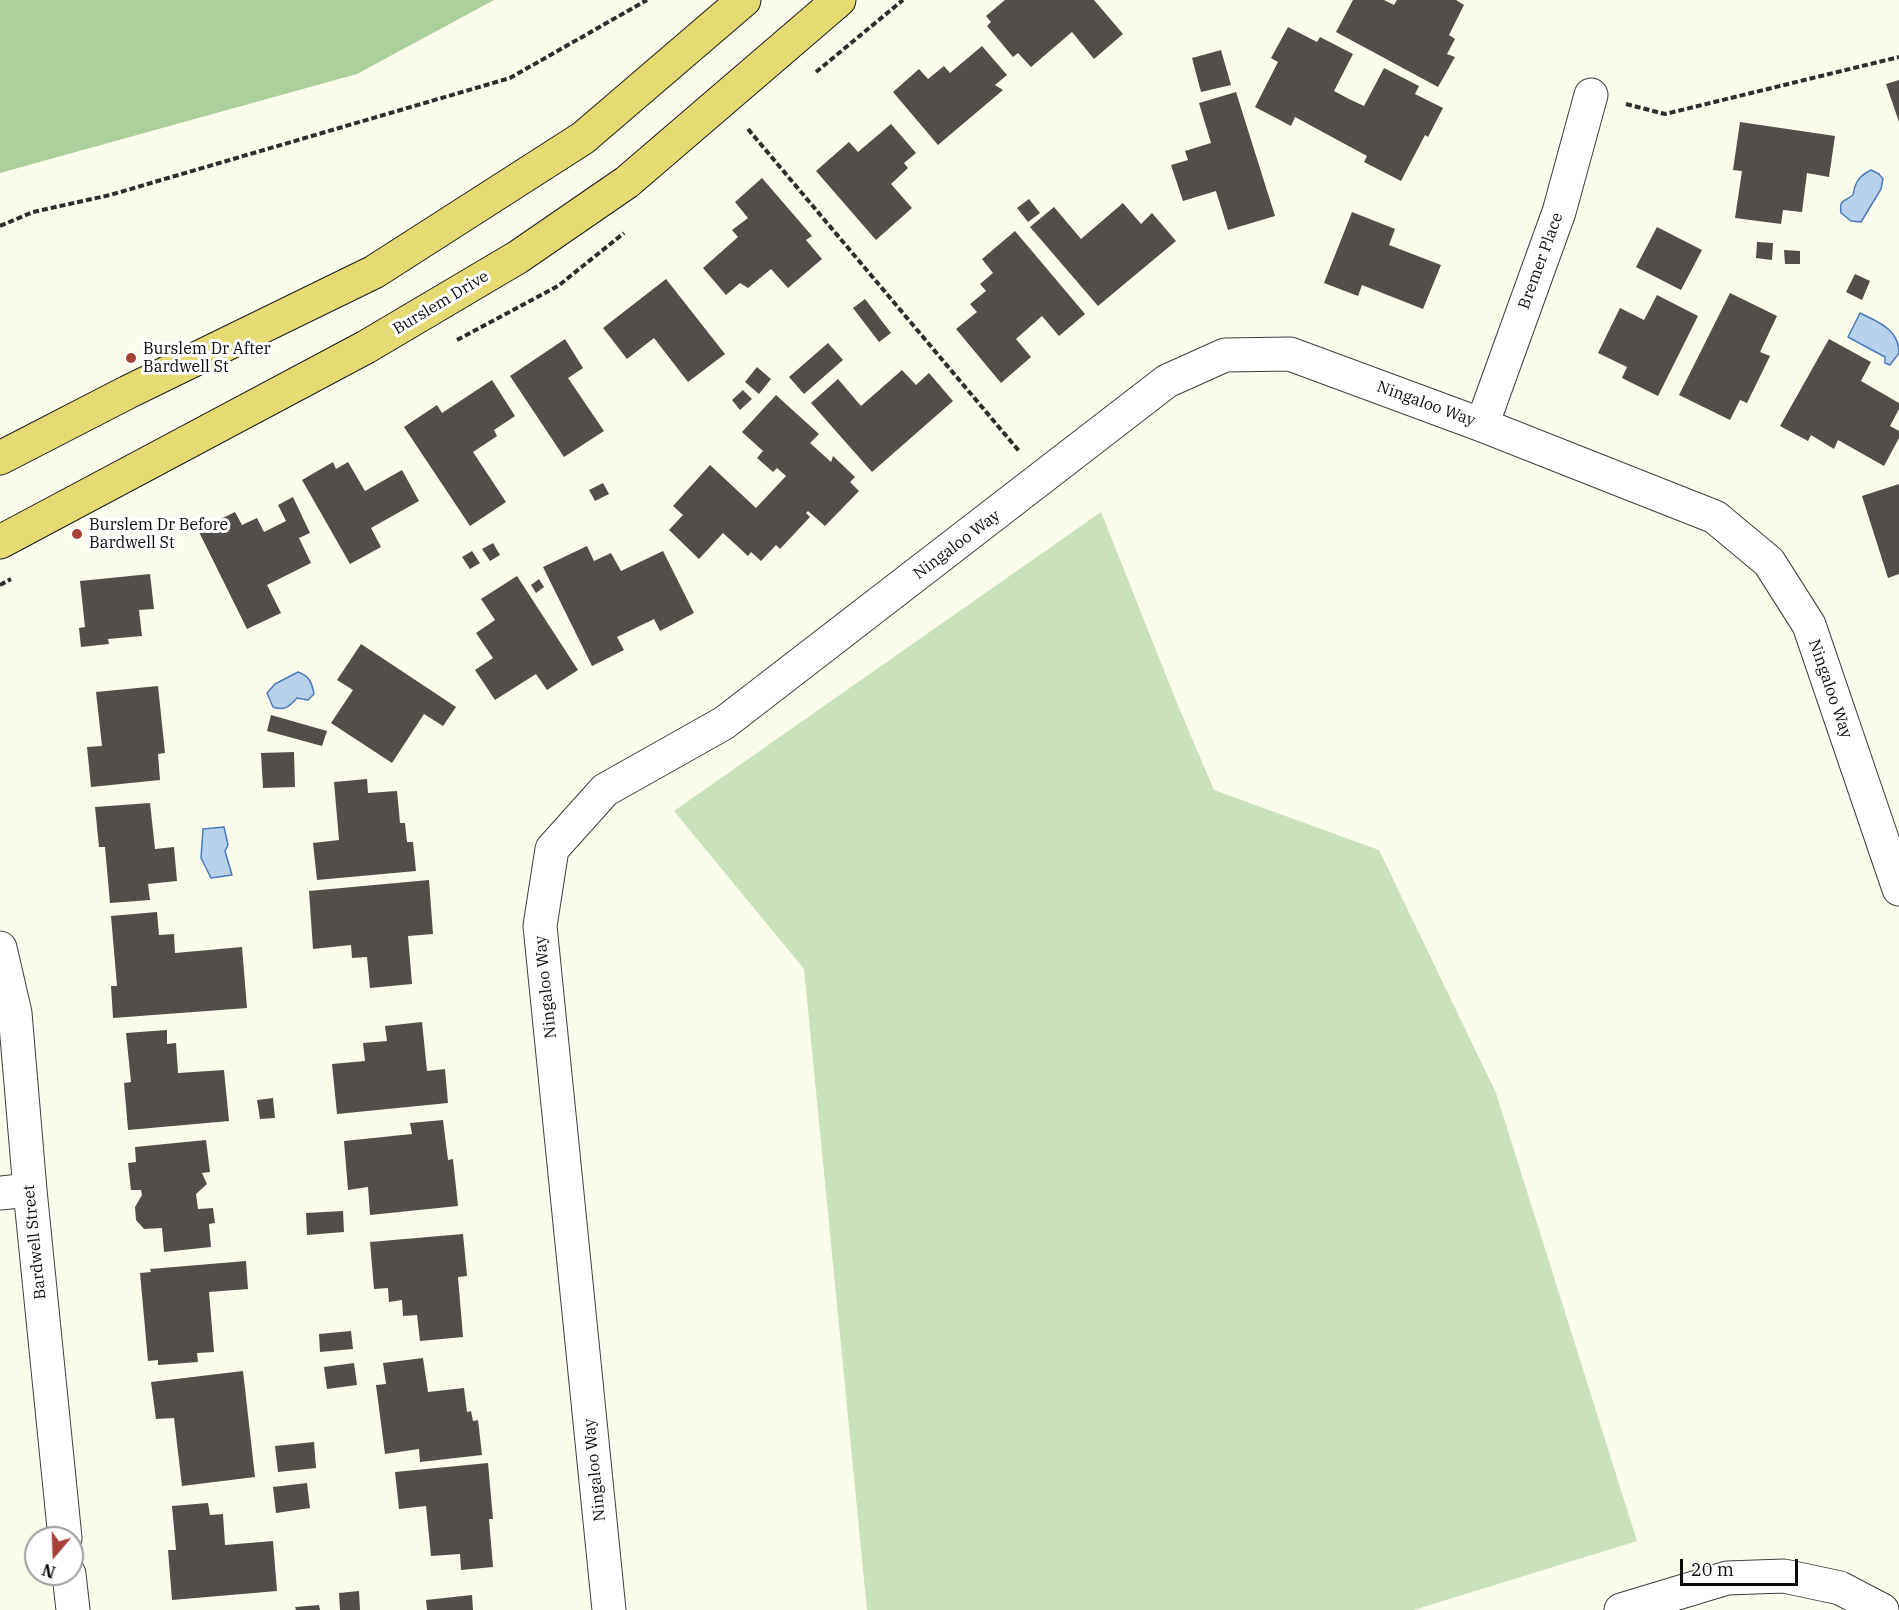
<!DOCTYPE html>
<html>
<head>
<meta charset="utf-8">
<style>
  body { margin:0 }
  #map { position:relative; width:1899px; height:1610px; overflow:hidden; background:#fcfcec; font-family:"IBM Plex Serif",serif }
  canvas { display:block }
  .north { position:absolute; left:24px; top:1526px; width:60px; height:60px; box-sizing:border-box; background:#fff; border:2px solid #9d9d9d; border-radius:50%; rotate:199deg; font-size:16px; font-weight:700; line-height:24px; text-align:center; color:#0b0b0b }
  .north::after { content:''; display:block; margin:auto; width:21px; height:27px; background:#a84237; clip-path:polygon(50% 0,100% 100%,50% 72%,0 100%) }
  .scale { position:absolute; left:1680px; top:1559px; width:118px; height:27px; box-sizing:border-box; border:3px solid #0b0b0b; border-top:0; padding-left:8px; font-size:18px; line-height:21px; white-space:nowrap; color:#0b0b0b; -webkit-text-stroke:4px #fff; paint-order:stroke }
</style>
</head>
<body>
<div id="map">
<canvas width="1899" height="1610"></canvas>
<div class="north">N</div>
<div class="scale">20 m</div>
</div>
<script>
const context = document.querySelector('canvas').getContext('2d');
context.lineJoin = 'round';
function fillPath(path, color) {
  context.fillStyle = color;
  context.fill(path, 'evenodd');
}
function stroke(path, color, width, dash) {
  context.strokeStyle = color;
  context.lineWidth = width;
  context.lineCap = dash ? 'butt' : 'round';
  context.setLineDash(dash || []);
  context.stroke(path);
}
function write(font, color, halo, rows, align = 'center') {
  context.font = font + ' "IBM Plex Serif",serif';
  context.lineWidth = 6;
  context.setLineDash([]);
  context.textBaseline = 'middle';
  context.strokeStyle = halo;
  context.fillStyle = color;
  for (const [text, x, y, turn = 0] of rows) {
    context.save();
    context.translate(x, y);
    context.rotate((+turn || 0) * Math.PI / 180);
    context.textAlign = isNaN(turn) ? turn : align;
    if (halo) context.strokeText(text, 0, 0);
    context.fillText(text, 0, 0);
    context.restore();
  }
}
const green = new Path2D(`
  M1101 512 1179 708 1214 790 1379 850 1496 1093 1637 1541 1414 1610H867L804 969 674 811Z`);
const forest = new Path2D(`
  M0 0H494L357 74 0 173Z`);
const water = new Path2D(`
  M1871 170 1879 174 1883 179 1881 189 1861 222 1851 221 1841 213C1839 199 1844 202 1853 195 1855 182 1859 176 1871 170Z
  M1860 313C1878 322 1899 329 1899 353L1890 365 1885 363V357L1848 337Z
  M298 672C309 676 312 682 314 694L308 700 297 698C289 707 284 711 273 707L267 693 275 684Z
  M224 827 228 845 225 851 232 875 211 878 201 858 203 829Z`);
const building = new Path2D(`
  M1005 0H1094L1123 34 1094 59 1072 32 1031 67 1018 53 1013 57 987 26 991 22 986 16Z
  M1353 0H1384L1394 5 1397 0H1456L1464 5 1449 35 1455 39 1447 54 1455 57 1438 87 1336 32Z
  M1288 27 1317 42 1320 37 1353 54 1334 91 1349 99 1364 106 1384 68 1419 86 1415 94 1443 108 1428 137 1425 135 1401 181 1364 162 1367 156 1295 117 1291 126 1255 107 1278 62 1271 58Z
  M982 46 1007 75 995 85 1003 90 938 145 893 92 919 69 928 79 944 66 950 73Z
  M1221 50 1231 85 1201 92 1192 58Z
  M1899 80V122L1886 84Z
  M1236 92 1275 216 1228 230 1216 191 1183 201 1171 165 1188 160 1185 151 1211 143 1199 103Z
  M1740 122 1835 136 1829 177 1807 173 1802 212 1783 210 1781 224 1735 218 1742 171 1733 170Z
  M891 124 916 153 904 163 908 168 891 184 912 208 876 240 816 171 849 142 858 152Z
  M762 178 812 236 806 240 822 259 788 288 771 269 748 288 740 283 726 295 703 268 738 237 732 230 748 218 735 202Z
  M1029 199 1040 213 1028 222 1017 208Z
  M1123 203 1141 224 1152 213 1176 241 1098 306 1030 227 1054 207 1081 239Z
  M1352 212 1395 229 1389 245 1441 265 1423 309 1362 285 1358 296 1324 283Z
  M1657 227 1702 250 1681 290 1636 267Z
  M1015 231 1085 314 1059 336 1042 316 1016 339 1031 357 1001 383 956 329 977 312 970 304 986 291 980 284 993 273 982 259Z
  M1757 242 1773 243 1772 260 1756 258Z
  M1784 250 1800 251V264H1785Z
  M1855 274 1870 281 1862 300 1846 292Z
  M666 279 725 354 688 382 654 338 627 359 603 328Z
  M1730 293 1777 316 1760 352 1770 356 1747 403 1740 400 1730 420 1679 395Z
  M1657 295 1698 316 1658 396 1622 378 1627 367 1598 353 1620 308 1644 320Z
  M865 299 891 333 879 342 853 308Z
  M565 339 583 368 568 378 604 431 564 457 510 376Z
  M1829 339 1871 362 1861 381 1899 403V409L1890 426 1899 431V438L1884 466 1838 440 1834 449 1811 435 1808 441 1780 426Z
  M828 343 843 360 804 394 789 377Z
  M757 367 771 379 759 394 745 382Z
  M902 370 916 385 929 373 953 401 872 472 811 403 838 379 861 406Z
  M492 380 515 416 494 430 497 436 473 452 506 502 470 526 404 427 437 405 442 413Z
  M743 390 752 399 740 410 732 400Z
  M776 395 819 434 810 443 831 462 833 456 855 477 850 482 859 491 825 526 808 511 806 513 810 517 780 549 776 545 761 561 751 552 748 556 723 533 699 559 669 530 683 515 673 506 710 465 756 508 786 476 777 468 773 472 757 458 763 451 742 432Z
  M333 462 336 469 348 462 365 491 402 470 419 501 371 528 381 547 350 564 302 480Z
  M603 483 609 494 595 501 589 490Z
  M1899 484V574L1888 578 1862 496Z
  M293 497 310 533 299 538 311 563 267 585 281 613 247 629 198 530 235 512 242 525 257 518 264 532 286 521 278 505Z
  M493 543 500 555 490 561 482 549Z
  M587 546 594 561 611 553 621 571 663 551 694 613 660 631 654 619 617 637 624 650 592 666 543 567Z
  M472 551 480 563 470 569 462 557Z
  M150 574 154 609 139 610 142 636 108 639 109 644 81 647 79 628 85 627 80 581Z
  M517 576 578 670 547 690 536 674 495 700 475 670 493 658 476 633 495 620 481 599Z
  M539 579 544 587 536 593 531 585Z
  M361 644 456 707 443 726 424 714 392 763 331 723 353 690 337 680Z
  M158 686 165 753 158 754 160 780 91 787 87 747 102 746 96 692Z
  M271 715 327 731 322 746 267 731Z
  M294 752 295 787 263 788 261 753Z
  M367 779 368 793 397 791 400 823H405L407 842H413L416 871 317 880 313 843 339 840 334 782Z
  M150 803 155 849 174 847 177 881 148 884 150 900 110 903 105 847H99L95 807Z
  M429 880 433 934 408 936 412 984 370 988 367 957 352 958 351 945 313 949 309 891Z
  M157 912 159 935 174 934 175 953 242 947 247 1008 113 1018 111 986H117L111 916Z
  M422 1022 427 1071 445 1069 448 1103 337 1114 332 1064 365 1061 363 1043 387 1041 385 1026Z
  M167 1030V1044L176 1043 178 1073 224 1070 229 1121 128 1130 124 1083 131 1082 126 1033Z
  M273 1098 275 1118 260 1119 257 1100Z
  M443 1120 448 1160 453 1159 458 1206 370 1215 368 1187 348 1190 344 1141 412 1134 410 1123Z
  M206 1140 210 1172 202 1173 207 1184 196 1194 198 1209 213 1208 215 1223 209 1224 211 1247 164 1252 162 1228 144 1229 136 1220 135 1207 142 1195 141 1190H131L128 1163 136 1162 135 1147Z
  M343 1211 344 1232 307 1235 306 1213Z
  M463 1234 467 1276 458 1277 463 1337 420 1341 417 1315 403 1316 402 1300 389 1302 388 1288 374 1289 370 1242Z
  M246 1261 248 1289 209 1292 214 1352 197 1353 198 1362 158 1365V1360L148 1361 140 1273 151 1272 150 1269Z
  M351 1331 353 1349 320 1352 319 1334Z
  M423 1358 428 1392 464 1388 467 1412 471 1411 473 1421 478 1420 482 1455 420 1462 419 1449 385 1454 376 1385 386 1384 383 1363Z
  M354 1363 357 1385 327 1389 324 1367Z
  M243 1371 255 1477 182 1486 174 1418 156 1419 151 1382Z
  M314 1442 316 1468 278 1472 275 1446Z
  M488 1463 493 1519H489L493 1567 461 1570 460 1554 431 1556 426 1506 399 1509 395 1472Z
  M307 1483 310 1508 276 1513 273 1487Z
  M208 1503 210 1515 223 1514 225 1545 273 1541 277 1591 172 1600 168 1550H176L172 1506Z
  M359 1591 360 1610H340L339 1593Z
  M472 1595 473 1610H427L426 1600Z
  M319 1605 320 1610H296L295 1607Z`);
const path = new Path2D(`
  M816 72 903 0
  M1626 104 1665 114 1899 57
  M748 129 1019 451
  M0 226 33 212 110 195 510 78 647 0
  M457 340 558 286 624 233
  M0 585 11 579`);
const minor = new Path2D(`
  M1482 425 1559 212 1591 95
  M0 948 15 1013 30 1190 65 1538
  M0 1193 30 1190
  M69 1574 73 1610
  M609 1610 540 926 552 849 605 790 724 723 1167 381 1225 355 1290 354 1482 425 1715 517 1769 562 1809 625 1899 889
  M1621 1610 1727 1578 1784 1576 1840 1588 1882 1610`);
const major = new Path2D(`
  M0 458 128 392 374 272 583 138 744 0
  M0 542 366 347 518 257 627 182 839 0`);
const markers = [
  [131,358,6,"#a84237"],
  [77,534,6,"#a84237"]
];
const streetNames = [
  ["Bremer Place",1541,261,-70],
  ["Burslem Drive",441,303,-31],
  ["Ningaloo Way",1426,404,20],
  ["Ningaloo Way",957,545,-37],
  ["Ningaloo Way",1830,689,71],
  ["Ningaloo Way",546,987,-96],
  ["Bardwell Street",35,1242,-96],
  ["Ningaloo Way",595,1470,-96]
];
const poiNames = [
  ["Burslem Dr After",143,349],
  ["Bardwell St",143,367],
  ["Burslem Dr Before",89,525],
  ["Bardwell St",89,543]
];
fillPath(green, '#c9e2bb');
fillPath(forest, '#acd09c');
fillPath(water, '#b8d1ed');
stroke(water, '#487cba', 1.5);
fillPath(building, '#524e49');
stroke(minor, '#3e3e3e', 35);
stroke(major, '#1c1c1c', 35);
stroke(path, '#2d2d2d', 4, [6, 3]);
stroke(minor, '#fff', 33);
stroke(major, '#e6db73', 33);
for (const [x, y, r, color] of markers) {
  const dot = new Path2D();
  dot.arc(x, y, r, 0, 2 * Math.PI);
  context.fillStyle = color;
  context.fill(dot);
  stroke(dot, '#fff', 2);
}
write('16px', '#0b0b0b', '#fff', streetNames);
write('16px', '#0b0b0b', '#fff', poiNames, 'left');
</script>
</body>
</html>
